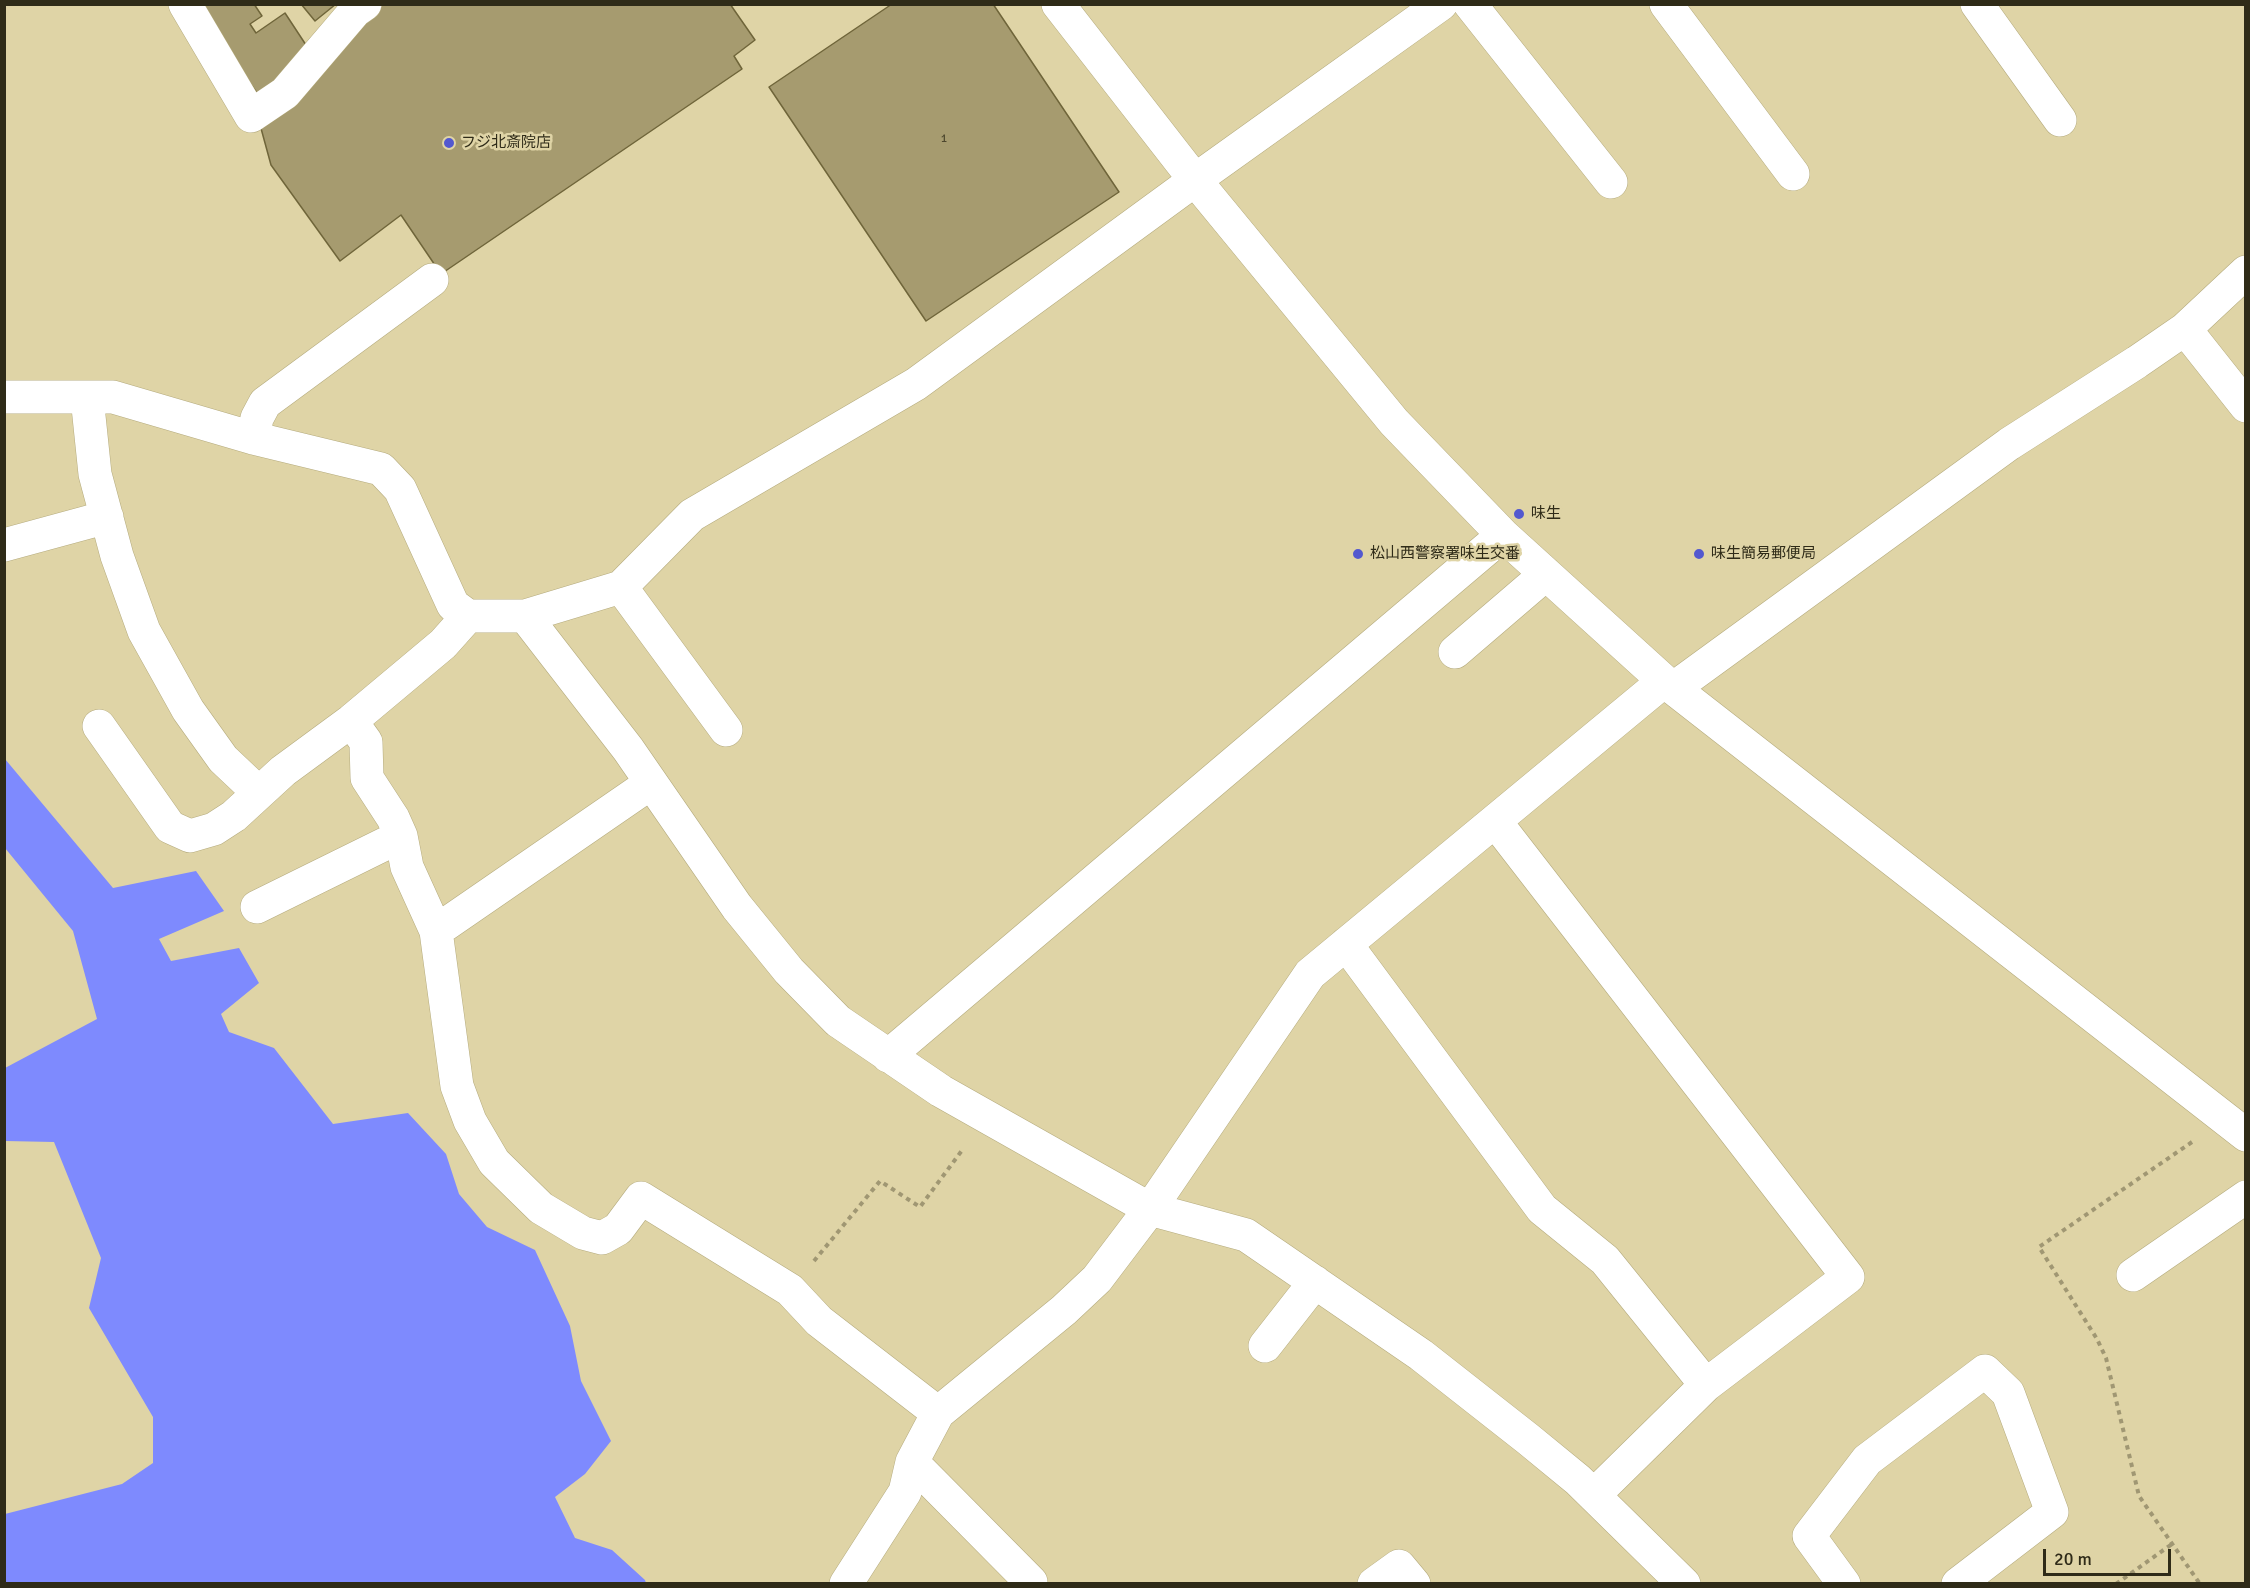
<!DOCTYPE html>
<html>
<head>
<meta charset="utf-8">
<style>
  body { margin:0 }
  #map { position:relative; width:2250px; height:1588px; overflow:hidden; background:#dfd4a6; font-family:Signika,sans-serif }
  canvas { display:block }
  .frame { position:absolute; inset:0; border:6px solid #2f2b18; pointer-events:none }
  .scale { position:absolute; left:2043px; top:1549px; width:128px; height:27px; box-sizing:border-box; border:3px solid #2f2b18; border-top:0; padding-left:8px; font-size:18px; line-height:21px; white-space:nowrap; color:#2f2b18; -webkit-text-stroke:4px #dfd4a6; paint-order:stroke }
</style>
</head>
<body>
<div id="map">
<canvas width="2250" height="1588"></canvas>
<div class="frame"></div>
<div class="scale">20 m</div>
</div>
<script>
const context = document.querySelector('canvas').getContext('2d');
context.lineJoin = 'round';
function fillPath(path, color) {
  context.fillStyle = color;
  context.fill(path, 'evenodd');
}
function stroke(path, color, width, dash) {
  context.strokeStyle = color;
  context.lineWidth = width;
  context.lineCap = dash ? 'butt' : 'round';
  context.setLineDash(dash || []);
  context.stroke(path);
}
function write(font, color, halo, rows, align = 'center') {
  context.font = font + ' Signika,"Noto Sans JP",sans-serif';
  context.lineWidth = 5;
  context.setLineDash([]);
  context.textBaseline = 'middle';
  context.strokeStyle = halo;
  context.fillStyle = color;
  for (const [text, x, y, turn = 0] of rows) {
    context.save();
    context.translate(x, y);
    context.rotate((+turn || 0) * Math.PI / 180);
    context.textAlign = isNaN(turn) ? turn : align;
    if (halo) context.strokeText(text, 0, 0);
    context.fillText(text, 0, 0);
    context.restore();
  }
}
const forest = new Path2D(`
  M5 759 113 888 196 871 224 911 159 939 171 961 239 948 259 983 221 1014 229 1032 274 1048 333 1124 408 1113 446 1154 459 1194 487 1227 535 1250 570 1326 581 1381 611 1441 585 1474 555 1497 575 1538 612 1550 645 1580 646 1583H5V1514L122 1484 153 1463V1417L89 1308 101 1258 54 1142 5 1141V1068L97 1019 73 931 5 848Z`);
const building = new Path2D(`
  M194 4H254L262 16 250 24 256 33 285 13 306 45 310 56 257 93Z
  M301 4H336L315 21Z
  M373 4H730L755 40 734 56 742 69 441 274 401 215 340 261 271 165 259 121Z
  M892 4H993L1119 192 926 321 769 87Z`);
const path = new Path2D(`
  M2192 1142 2039 1247 2097 1339 2106 1358 2139 1496 2200 1584
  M814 1261 880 1181 920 1207 963 1149
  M2116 1584 2172 1544`);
const minor = new Path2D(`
  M185 4 251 116 285 93 355 11 365 4
  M1058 4 1195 180 1394 422 1503 535 1664 681 2246 1135
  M1470 4 1611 182
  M1666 4 1793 174
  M1977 4 2060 120
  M2185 329 2246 406
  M4 397H113L253 438 381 469 400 489 453 605 468 616H525L621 587 692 515 916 384 1195 180 1441 4
  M87 397 95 474 117 556 144 631 188 710 223 759 259 793
  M253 438 257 418 265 403 432 280
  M4 545 107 517
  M621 587 726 730
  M525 616 628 749 737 907 789 971 838 1021 941 1091 1150 1209 1246 1235 1421 1355 1528 1439 1578 1480 1684 1584
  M1455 652 1546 574
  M1674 688 2009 444 2137 362 2185 329 2246 272
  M351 721 366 742 367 778 393 818 401 836 407 867 436 931 457 1086 470 1121 494 1162 541 1208 583 1233 602 1238 618 1229 641 1198 790 1290 819 1321 938 1413
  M99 726 170 827 190 836 214 829 234 816 283 771 351 721 443 644 468 616
  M1495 821 1848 1277 1706 1385 1594 1495
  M257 907 401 836
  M436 931 651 783
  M1346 944 1542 1209 1605 1260 1706 1385
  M888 1056 1503 535
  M2133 1275 2246 1197
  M1265 1346 1315 1282
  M912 1462 1031 1582
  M846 1584 905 1492 912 1462 938 1413 1064 1310 1097 1279 1150 1209 1310 974 1664 681
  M1374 1584 1399 1566 1414 1584
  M1844 1584 1809 1536 1867 1460 1985 1371 2008 1393 2052 1512 1958 1584`);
const markers = [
  [449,143,6,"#5358cf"],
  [1519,514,6,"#5358cf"],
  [1358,554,6,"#5358cf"],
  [1699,554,6,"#5358cf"]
];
const numberNames = [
  ["1",944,139]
];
const poiNames = [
  ["フジ北斎院店",461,143],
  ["味生",1531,514],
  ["松山西警察署味生交番",1370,554],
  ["味生簡易郵便局",1711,554]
];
fillPath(forest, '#7e8afe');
fillPath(building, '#a69b6f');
stroke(building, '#6f653a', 1.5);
stroke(minor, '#b5ab7e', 34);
stroke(path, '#a09773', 4, [4.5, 4.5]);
stroke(minor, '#fff', 33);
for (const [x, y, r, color] of markers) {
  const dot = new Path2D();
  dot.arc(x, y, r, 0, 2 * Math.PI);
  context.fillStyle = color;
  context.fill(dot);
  stroke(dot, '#dfd4a6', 2);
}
write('12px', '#4d472e', null, numberNames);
write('15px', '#2f2b18', '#dfd4a6', poiNames, 'left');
</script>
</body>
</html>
